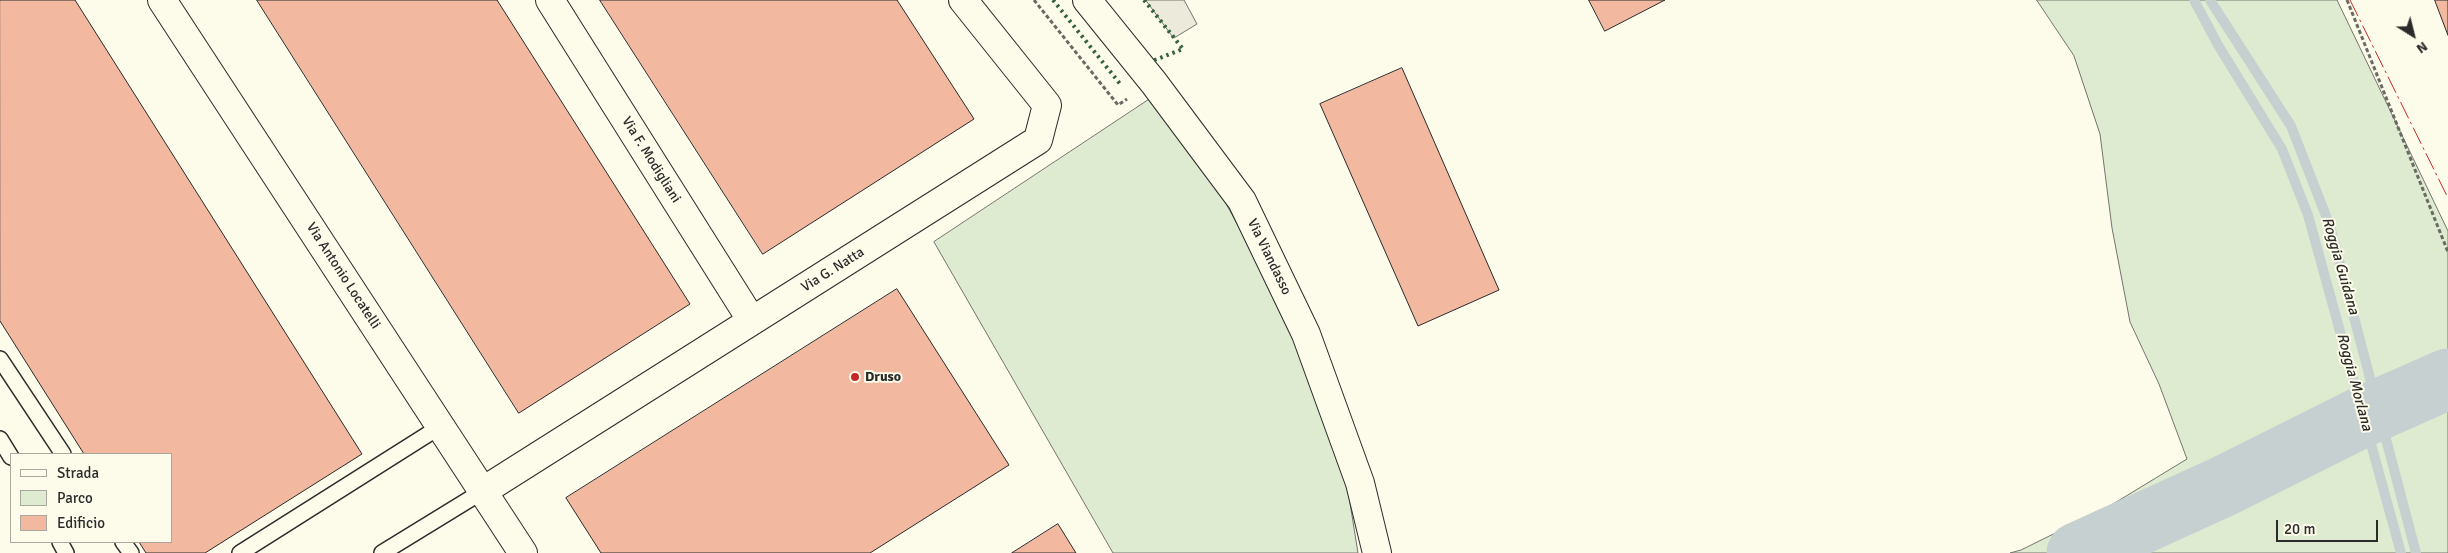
<!DOCTYPE html>
<html>
<head>
<meta charset="utf-8">
<style>
  body { margin:0 }
  #map { position:relative; width:2448px; height:553px; overflow:hidden; background:#fdfbea; font-family:Signika,sans-serif }
  canvas { display:block }
  .legend { position:absolute; left:10px; top:453px; width:162px; height:90px; box-sizing:border-box; background:#fdfbea; border:1px solid #a9a89e; margin:0; padding:6px 9px; list-style:none; font-size:15px; color:#2b2b2b }
  .legend li { display:flex; align-items:center; gap:10px; height:25px }
  .legend b { width:25px; border:1px solid #a9a89e }
  .north { position:absolute; left:2388px; top:10px; width:50px; height:50px; -webkit-text-stroke:4px #fdfbea; paint-order:stroke; rotate:144deg; font-size:14px; font-weight:700; line-height:20px; text-align:center; color:#2b2b2b }
  .north::after { content:''; display:block; margin:auto; width:18px; height:22px; background:#2b2b2b; clip-path:polygon(50% 0,100% 100%,50% 72%,0 100%) }
  .scale { position:absolute; left:2276px; top:520px; width:102px; height:22px; box-sizing:border-box; border:2px solid #2b2b2b; border-top:0; padding-left:6px; font-size:15px; line-height:18px; white-space:nowrap; color:#2b2b2b; -webkit-text-stroke:4px #fdfbea; paint-order:stroke }
</style>
</head>
<body>
<div id="map">
<canvas width="2448" height="553"></canvas>
<ul class="legend">
<li><b style="height:6px;background:#fdfbea"></b>Strada</li>
<li><b style="height:14px;background:#deebd1"></b>Parco</li>
<li><b style="height:14px;background:#f2b8a0"></b>Edificio</li>
</ul>
<div class="north">N</div>
<div class="scale">20 m</div>
</div>
<script>
const context = document.querySelector('canvas').getContext('2d');
context.lineJoin = 'round';
function fillPath(path, color) {
  context.fillStyle = color;
  context.fill(path, 'evenodd');
}
function stroke(path, color, width, dash) {
  context.strokeStyle = color;
  context.lineWidth = width;
  context.lineCap = dash ? 'butt' : 'round';
  context.setLineDash(dash || []);
  context.stroke(path);
}
function write(font, color, halo, rows, align = 'center') {
  context.font = font + ' Signika,sans-serif';
  context.lineWidth = 4;
  context.setLineDash([]);
  context.textBaseline = 'middle';
  context.strokeStyle = halo;
  context.fillStyle = color;
  for (const [text, x, y, turn = 0] of rows) {
    context.save();
    context.translate(x, y);
    context.rotate((+turn || 0) * Math.PI / 180);
    context.textAlign = isNaN(turn) ? turn : align;
    if (halo) context.strokeText(text, 0, 0);
    context.fillText(text, 0, 0);
    context.restore();
  }
}
const green = new Path2D(`
  M2037 0H2337L2448 231V553H2010L2021 550 2108 507 2187 459 2159 384 2130 322 2112 228 2100 134 2074 56Z
  M1156 95 1205 165 1278 299 1342 453 1358 553H1113L934 242Z`);
const parking = new Path2D(`
  M1146 0H1184L1197 24 1174 38Z`);
const stream = new Path2D(`
  M2194 0 2218 45 2282 149 2308 215 2401 553
  M2210 0 2291 126 2330 226 2416 553`);
const river = new Path2D(`
  M2077 553 2224 486 2364 416 2448 379`);
const building = new Path2D(`
  M0 0H75L362 454 205 553H146L139 542H171V454H84L0 321Z
  M257 0H497L690 304 519 413Z
  M600 0H897L974 119 763 254Z
  M1589 0H1665L1605 31Z
  M2435 0H2448V35Z
  M1402 68 1499 290 1418 326 1320 104Z
  M897 289 1009 465 870 553H601L566 498Z
  M1058 524 1076 553H1012Z`);
const path = new Path2D(`
  M1034 0 1118 105 1127 99
  M2347 0 2448 252`);
const lane = new Path2D(`
  M0 359 63 454
  M0 439 11 457
  M60 542 66 553
  M123 542 131 553
  M240 553 441 426
  M382 553 483 491`);
const street = new Path2D(`
  M162 0 523 553
  M550 0 752 321
  M483 491 1038 140 1047 105 963 0`);
const secondary = new Path2D(`
  M1087 0 1154 83 1242 201 1306 334 1360 483 1377 553`);
const hedge = new Path2D(`
  M1053 0 1121 85
  M1144 0 1183 49 1152 61 1151 60`);
const power = new Path2D(`
  M2350 0 2448 198`);
const markers = [
  [855,377,5,"#c62828"]
];
const streetNames = [
  ["Via F. Modigliani",651,160,58],
  ["Via Viandasso",1269,257,64],
  ["Via G. Natta",833,270,-32],
  ["Via Antonio Locatelli",343,276,57]
];
const poiNames = [
  ["Druso",865,377]
];
const waterNames = [
  ["Roggia Guidana",2340,266,74],
  ["Roggia Morlana",2354,382,75]
];
fillPath(green, '#deebd1');
stroke(green, '#74746e', 1);
fillPath(parking, '#eceadb');
stroke(parking, '#74746e', 1);
stroke(stream, '#c7d0d0', 10);
stroke(river, '#c7d0d0', 61);
fillPath(building, '#f2b8a0');
stroke(building, '#2b2b2b', 1);
stroke(lane, '#2b2b2b', 18);
stroke(street, '#2b2b2b', 30);
stroke(secondary, '#2b2b2b', 30);
stroke(path, '#6a6964', 3, [4, 2.5]);
stroke(lane, '#fdfbea', 15);
stroke(street, '#fdfbea', 28);
stroke(secondary, '#fdfbea', 28);
stroke(hedge, '#34623c', 4, [2.5, 4]);
stroke(power, '#c62828', 1, [18, 4, 2.5, 4]);
for (const [x, y, r, color] of markers) {
  const dot = new Path2D();
  dot.arc(x, y, r, 0, 2 * Math.PI);
  context.fillStyle = color;
  context.fill(dot);
  stroke(dot, '#fdfbea', 2);
}
write('14px', '#2b2b2b', '#fdfbea', streetNames);
write('bold 14px', '#2b2b2b', '#fdfbea', poiNames, 'left');
write('italic 15px', '#2b2b2b', '#fdfbea', waterNames);
</script>
</body>
</html>
